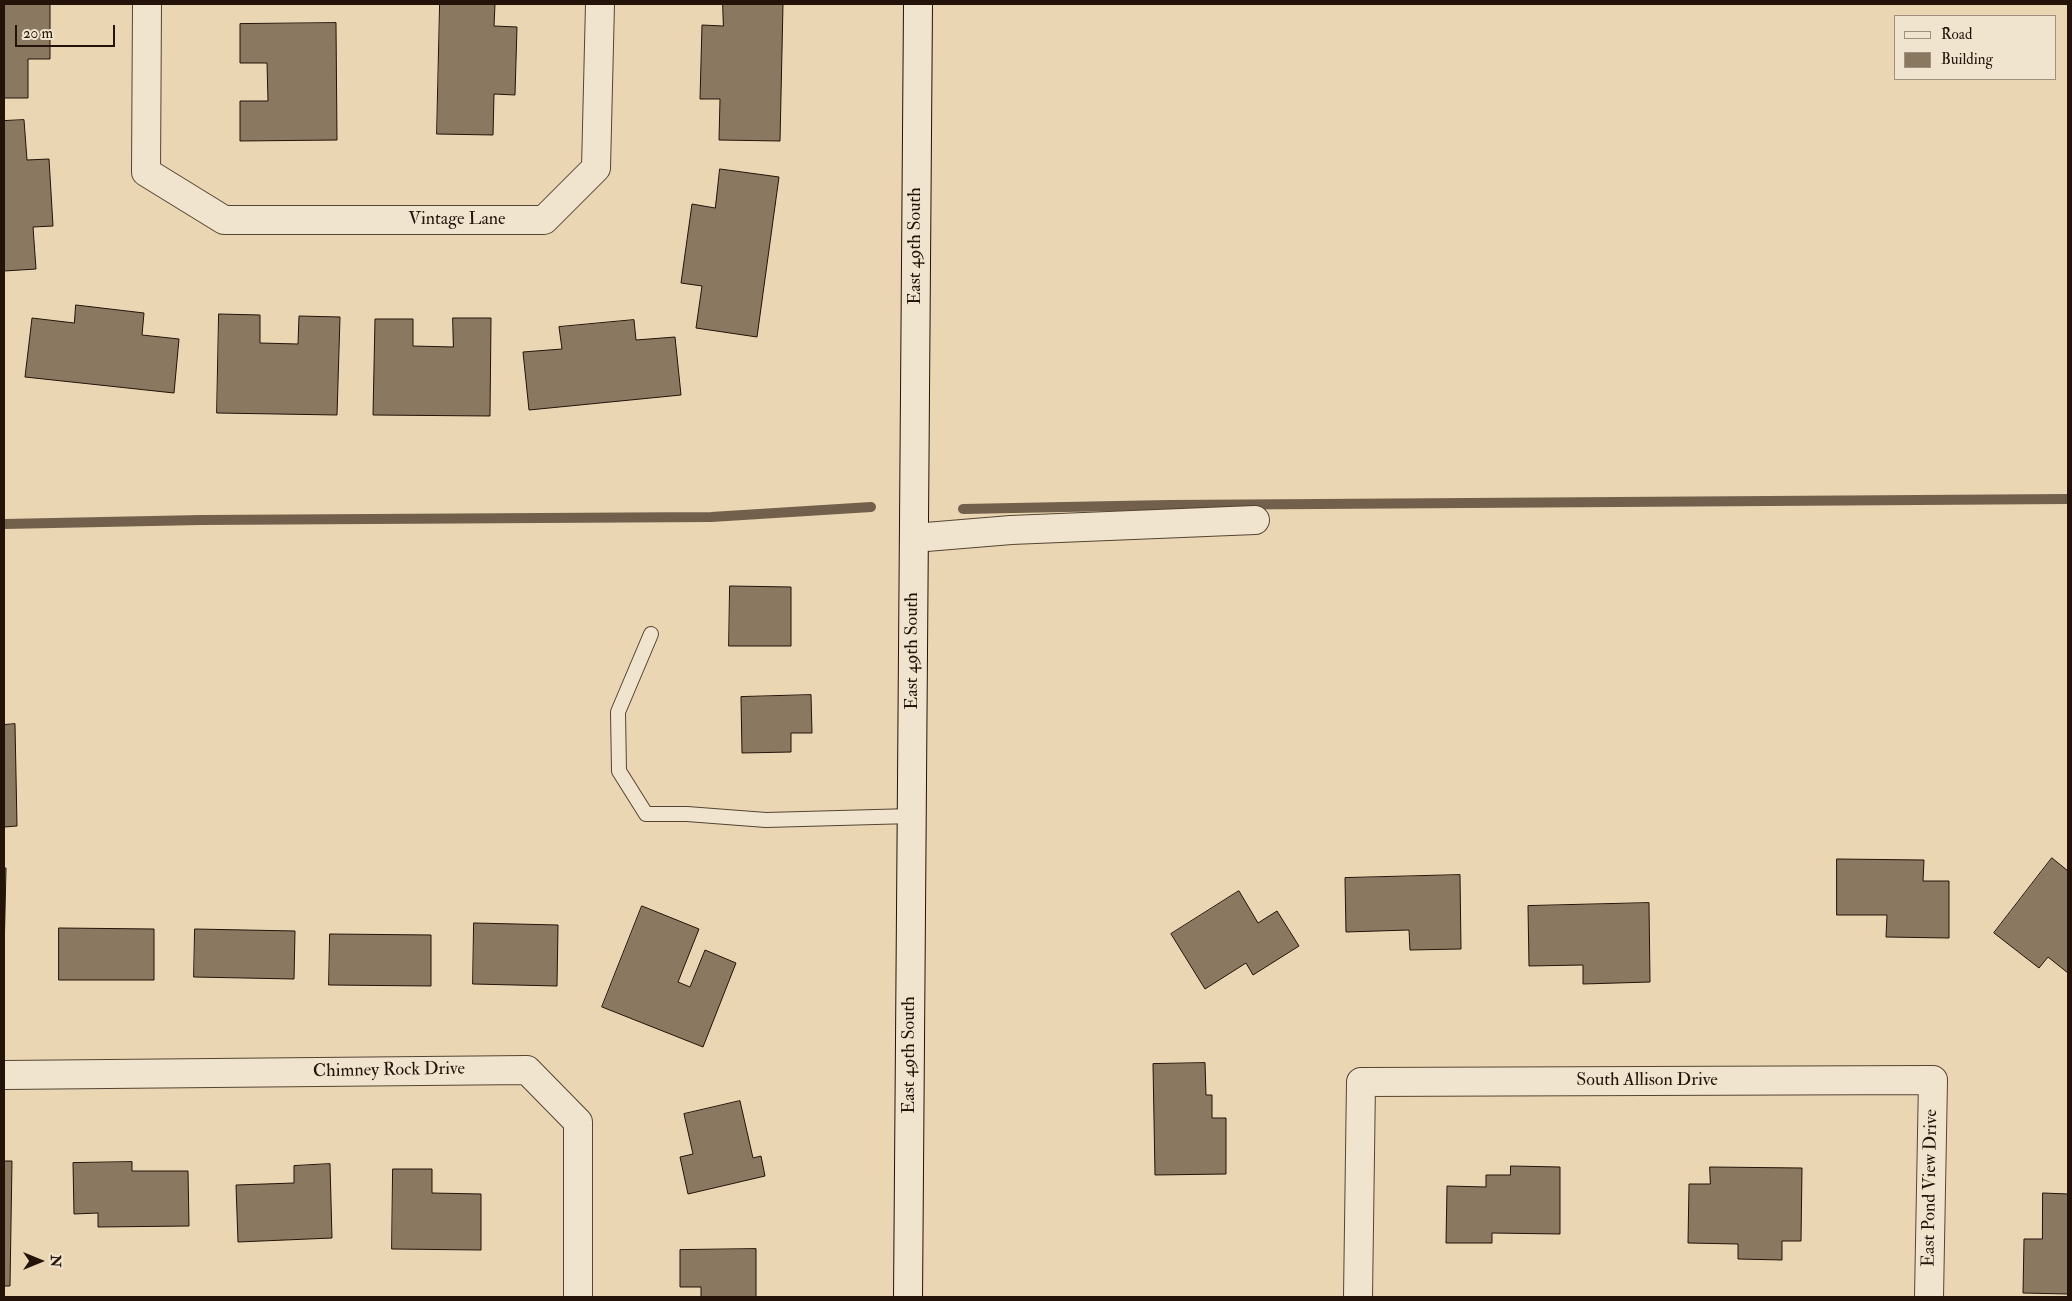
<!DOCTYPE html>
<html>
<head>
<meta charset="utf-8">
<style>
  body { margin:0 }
  #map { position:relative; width:2072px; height:1301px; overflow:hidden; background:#ead6b3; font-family:"IM FELL Double Pica",serif }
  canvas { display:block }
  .frame { position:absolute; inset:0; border:5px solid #231309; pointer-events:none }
  .legend { position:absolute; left:1894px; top:15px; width:162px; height:65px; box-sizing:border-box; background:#f1e4ce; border:1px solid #9f907f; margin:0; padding:6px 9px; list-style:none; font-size:15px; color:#231309 }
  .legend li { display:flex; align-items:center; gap:10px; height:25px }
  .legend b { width:25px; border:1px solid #9f907f }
  .north { position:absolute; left:15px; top:1236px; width:50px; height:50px; -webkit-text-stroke:4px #f1e4ce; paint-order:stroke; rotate:90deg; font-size:14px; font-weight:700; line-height:20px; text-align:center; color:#231309 }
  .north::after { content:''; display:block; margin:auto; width:18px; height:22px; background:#231309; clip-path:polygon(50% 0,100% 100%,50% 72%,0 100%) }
  .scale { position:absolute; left:15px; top:25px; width:100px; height:22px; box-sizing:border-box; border:2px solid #231309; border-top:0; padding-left:6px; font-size:15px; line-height:18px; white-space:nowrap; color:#231309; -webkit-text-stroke:4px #f1e4ce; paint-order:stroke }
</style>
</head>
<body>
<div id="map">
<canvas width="2072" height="1301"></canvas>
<div class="frame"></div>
<ul class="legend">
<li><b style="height:6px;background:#f1e4ce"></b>Road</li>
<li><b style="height:14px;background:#8a7861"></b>Building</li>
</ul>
<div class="north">N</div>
<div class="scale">20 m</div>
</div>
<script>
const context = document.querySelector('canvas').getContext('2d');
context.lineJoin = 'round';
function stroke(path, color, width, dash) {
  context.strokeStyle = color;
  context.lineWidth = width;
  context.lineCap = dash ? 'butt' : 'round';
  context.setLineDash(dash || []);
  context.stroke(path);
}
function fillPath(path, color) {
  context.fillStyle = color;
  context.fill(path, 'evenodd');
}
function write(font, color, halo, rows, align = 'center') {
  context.font = font + ' "IM FELL Double Pica",serif';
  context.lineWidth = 4;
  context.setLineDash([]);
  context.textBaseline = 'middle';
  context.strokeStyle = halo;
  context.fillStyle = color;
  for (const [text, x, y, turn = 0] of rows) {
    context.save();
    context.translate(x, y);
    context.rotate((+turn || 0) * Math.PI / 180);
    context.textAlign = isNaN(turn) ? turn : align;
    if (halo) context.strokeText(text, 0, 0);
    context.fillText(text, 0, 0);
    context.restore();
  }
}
const stream = new Path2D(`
  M963 509 1168 505 2068 499
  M4 524 201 520 711 517 871 507`);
const building = new Path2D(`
  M4 4H50V59H28V98H4Z
  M440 4H495L494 26 517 27 515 95 494 94 493 135 437 134Z
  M723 4H783L780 141 719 140 720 99H700L702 25 723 26Z
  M336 23 337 140 240 141V101H268L267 63H240V24Z
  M24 120 27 160 49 159 53 226 33 227 36 269 4 271V121Z
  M720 169 779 177 757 337 696 328 702 286 681 283 692 204 715 208Z
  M76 305 144 313 142 335 179 339 174 393 25 377 32 318 74 323Z
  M219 314 260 315V343L298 344 299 316 340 317 337 415 217 413Z
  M453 318H491L490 416 373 415 375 319H413V346L453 347Z
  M634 320 636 340 675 337 681 395 529 410 523 352 562 349 559 327Z
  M730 586 791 587V646H729Z
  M811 695 812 733H791V752L742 753 741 697Z
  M15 724 17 826 4 827V725Z
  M2052 858 2068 871V973L2048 957 2039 968 1994 933Z
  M1837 859 1924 860 1923 881H1949V938L1886 937 1887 915H1837Z
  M4 868H6L4 955Z
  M1460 875 1461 949 1410 950 1409 930 1346 932 1345 878Z
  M1239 891 1258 923 1277 911 1299 946 1253 975 1246 963 1205 989 1171 934Z
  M1649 903 1650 982 1583 984V965L1529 966 1528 906Z
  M642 906 699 929 678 982 690 987 705 950 736 963 703 1047 602 1007Z
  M474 923 558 925 557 986 473 984Z
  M59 928 154 929V980H59Z
  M195 929 295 931 294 979 194 977Z
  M330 934 431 935V986L329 985Z
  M1205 1063 1206 1095H1212V1118H1226V1174L1155 1175 1153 1064Z
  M740 1101 753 1158 761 1156 765 1176 688 1194 680 1157 693 1154 684 1114Z
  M4 1161H12L10 1286H4Z
  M132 1162V1171H188L189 1226 98 1227V1213L74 1214 73 1163Z
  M330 1164 332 1238 238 1242 236 1185 294 1183V1166Z
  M1511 1166 1560 1167V1234L1492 1233V1243H1446L1447 1186 1486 1187V1175H1510Z
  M1710 1167 1802 1168 1801 1241H1782V1260L1738 1259V1244L1688 1243 1689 1184H1710Z
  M393 1169H432V1193L481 1194V1250L392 1249Z
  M2043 1193 2068 1194V1294L2023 1293 2024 1239H2042Z
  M756 1249V1297H701V1287H680V1250Z`);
const lane = new Path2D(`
  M651 634 618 712 619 771 646 814H687L766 820 912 816`);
const street = new Path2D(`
  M147 4 146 172 224 220H544L596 168 600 4
  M914 538 1011 530 1255 520
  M4 1075 527 1070 578 1122V1297
  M1358 1297 1361 1082 1933 1080 1929 1297`);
const secondary = new Path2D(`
  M908 1297 918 4`);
const streetNames = [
  ["Vintage Lane",457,220],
  ["East 49th South",916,246,-90],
  ["East 49th South",913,651,-90],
  ["East 49th South",910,1055,-90],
  ["Chimney Rock Drive",389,1071,-1],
  ["South Allison Drive",1647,1081],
  ["East Pond View Drive",1931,1188,-89]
];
stroke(stream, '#72604c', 10);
fillPath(building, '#8a7861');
stroke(building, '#231309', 1);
stroke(lane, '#554434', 16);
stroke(street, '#554434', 30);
stroke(secondary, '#231309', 30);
stroke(lane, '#f1e4ce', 14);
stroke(street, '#f1e4ce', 28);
stroke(secondary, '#f1e4ce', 28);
write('18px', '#231309', '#f1e4ce', streetNames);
</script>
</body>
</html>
